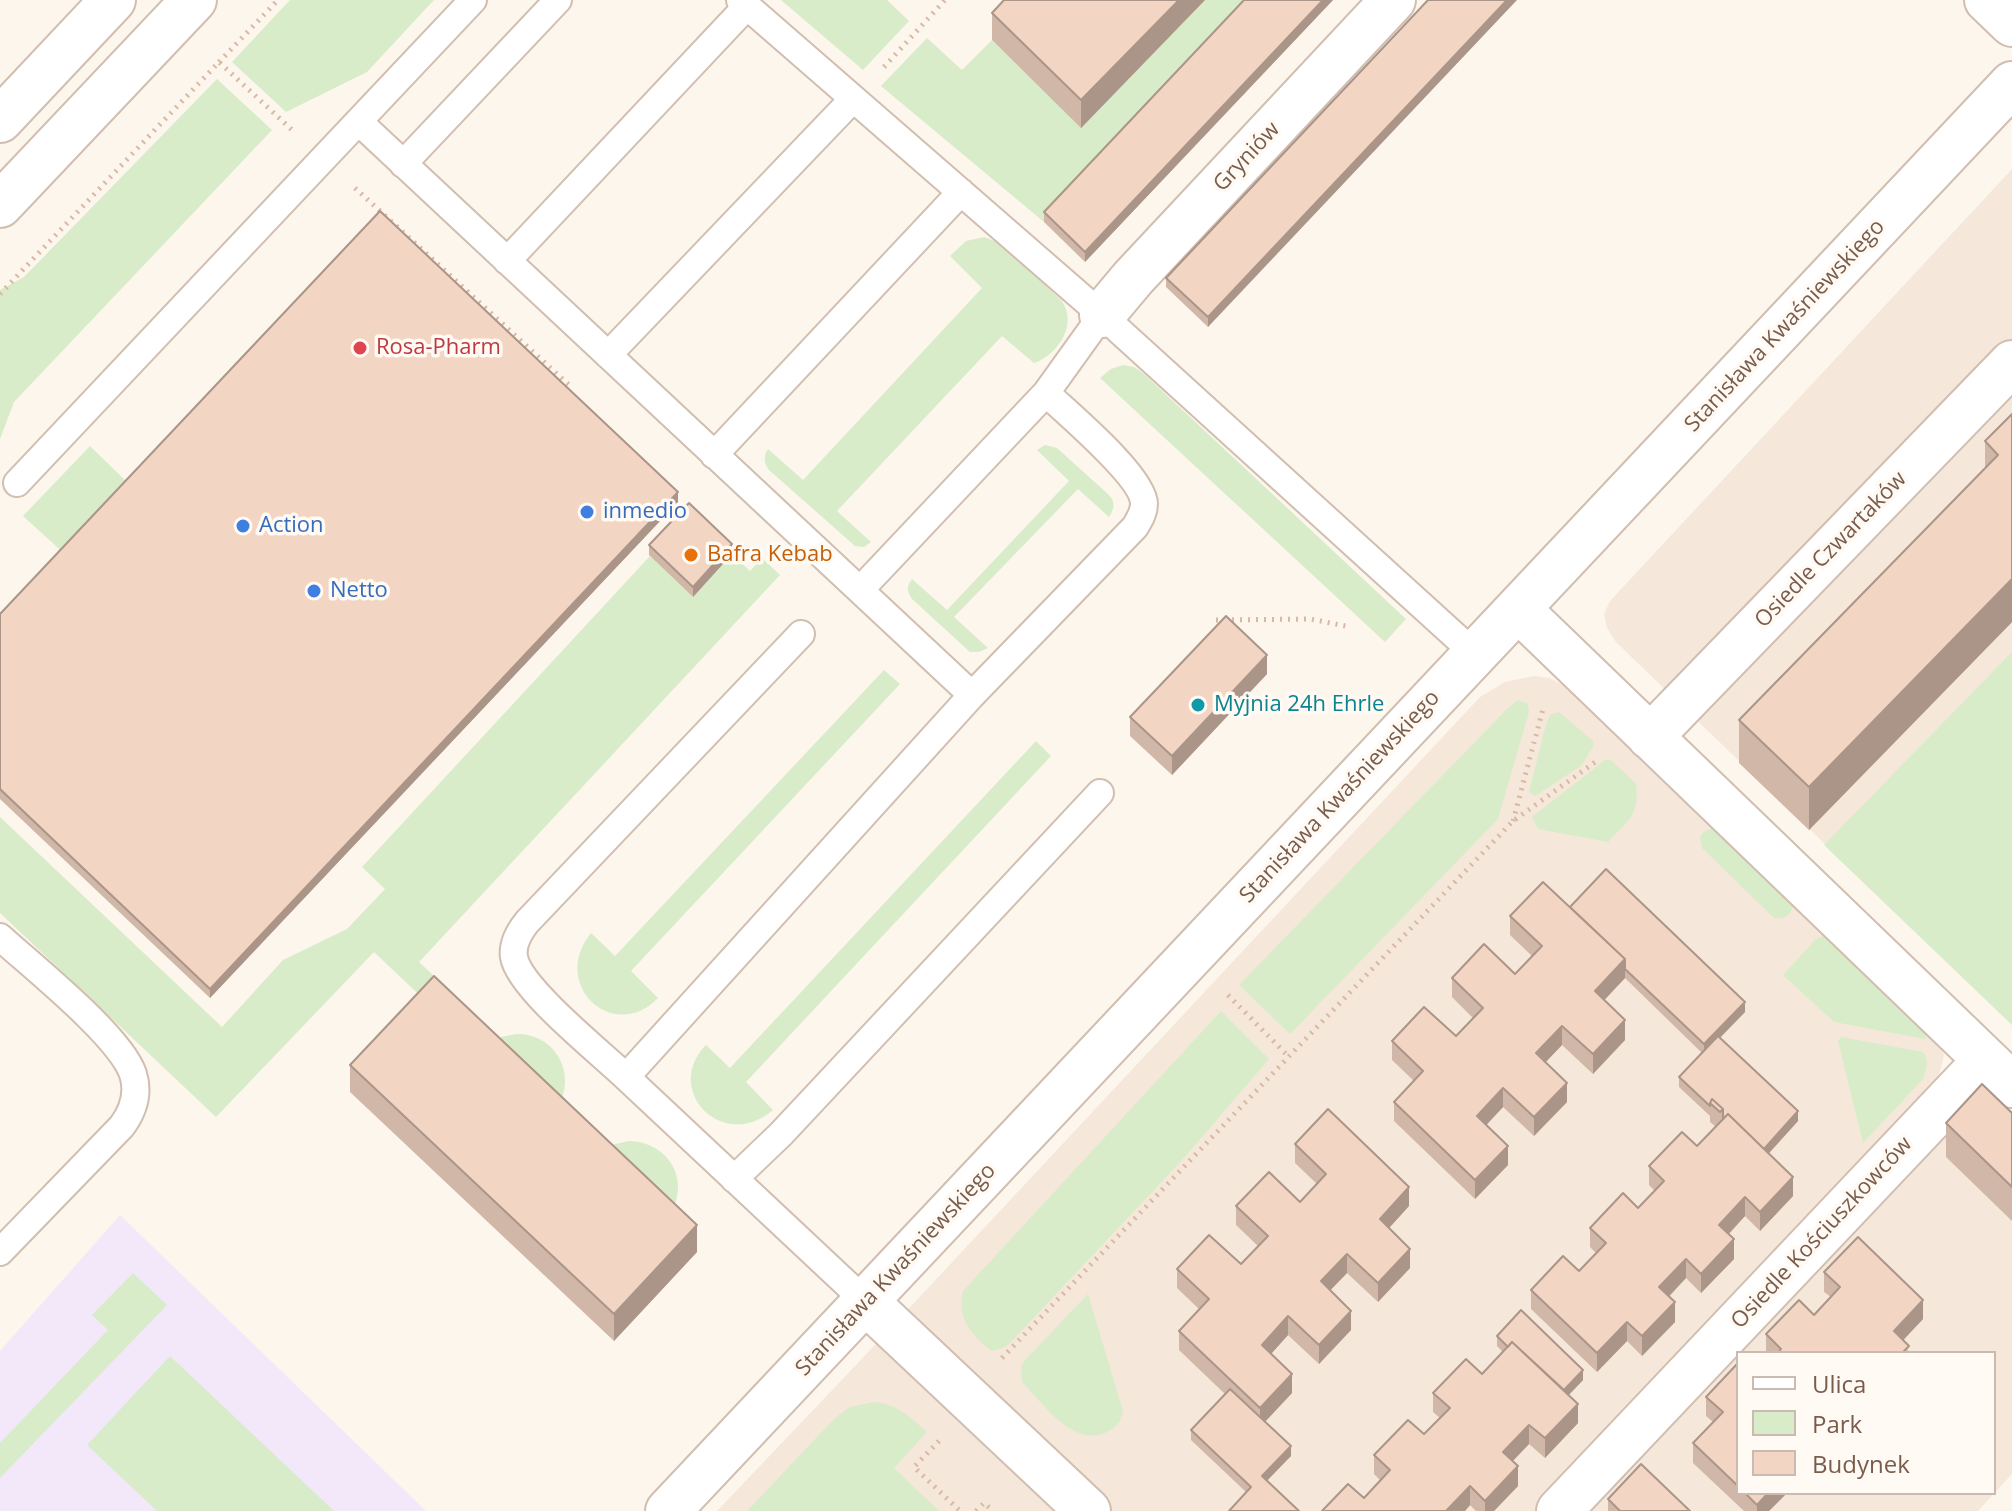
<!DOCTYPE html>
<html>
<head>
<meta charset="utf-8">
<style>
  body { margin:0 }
  #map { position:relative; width:2012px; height:1511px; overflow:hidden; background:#fdf6ec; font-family:"Open Sans",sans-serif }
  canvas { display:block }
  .legend { position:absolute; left:1736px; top:1351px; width:260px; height:144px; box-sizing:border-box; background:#fffaf3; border:2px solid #cabbb1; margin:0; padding:10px 14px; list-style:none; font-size:24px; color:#7a5c4d }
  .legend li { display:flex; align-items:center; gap:16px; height:40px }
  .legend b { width:40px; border:2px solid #cabbb1 }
</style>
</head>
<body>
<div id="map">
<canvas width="2012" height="1511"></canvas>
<ul class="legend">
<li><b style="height:10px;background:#fff"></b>Ulica</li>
<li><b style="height:22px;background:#d8ecc9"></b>Park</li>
<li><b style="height:22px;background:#f3d5c3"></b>Budynek</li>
</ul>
</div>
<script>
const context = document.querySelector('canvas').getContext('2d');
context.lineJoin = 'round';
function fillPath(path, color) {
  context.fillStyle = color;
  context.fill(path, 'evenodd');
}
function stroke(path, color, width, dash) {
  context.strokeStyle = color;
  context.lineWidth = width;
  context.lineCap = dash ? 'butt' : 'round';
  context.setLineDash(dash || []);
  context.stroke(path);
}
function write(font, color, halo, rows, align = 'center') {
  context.font = font + ' "Open Sans",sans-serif';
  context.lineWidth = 7;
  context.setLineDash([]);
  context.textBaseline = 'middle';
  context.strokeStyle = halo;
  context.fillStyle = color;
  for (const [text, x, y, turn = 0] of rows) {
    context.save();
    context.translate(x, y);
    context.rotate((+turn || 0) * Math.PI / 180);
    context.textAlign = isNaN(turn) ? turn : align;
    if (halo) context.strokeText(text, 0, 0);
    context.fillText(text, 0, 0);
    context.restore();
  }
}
const residential = new Path2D(`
  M2012 169V1025L1616 642 1607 628 1604 614 1610 601Z
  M1534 676 1549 678 1575 691 1825 936 1938 1040 1944 1055 1939 1076 2012 1147V1474L1978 1511H717L857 1364 1480 697 1505 682ZM1738 1353H1994V1493H1738Z`);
const education = new Path2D(`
  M120 1215 426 1511H0V1351Z`);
const green = new Path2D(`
  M290 0H434L367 72 286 112 232 62Z
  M781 0H887L909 21 863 70Z
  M1205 0H1253L1044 222 881 86 927 38 962 70 992 40 1081 127Z
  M217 79 272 130 14 402 0 439V290L24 277Z
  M984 237 1000 243 1061 300C1079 323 1058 355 1034 363L1002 336 837 511 871 542 864 547 855 546 769 470C764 464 763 456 768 449L803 480 982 288 950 256 966 241Z
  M1123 365 1134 367 1143 373 1406 619 1385 642 1100 378 1111 369Z
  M1045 445 1057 448 1109 495C1116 502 1114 510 1109 517L1078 489 954 617 988 648 979 652H970L912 599C907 591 906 587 912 579L947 610 1069 481 1037 450Z
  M90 446 132 487 67 556 23 516Z
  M732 554 750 571 762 558 780 575 419 962 448 989 431 1006 374 952 216 1117 0 913V817L222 1027 283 960 347 929 385 889 362 867 650 556 693 597Z
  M2012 652V1025L1824 845Z
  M884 670 900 684 631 971 658 998C614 1044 549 985 591 933L615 956Z
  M1518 700 1528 704 1529 712 1498 819 1290 1034 1239 985 1508 708Z
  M1559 712 1593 741 1594 745 1581 766 1535 796 1529 792 1546 724 1551 714Z
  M1036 741 1051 756 746 1082 773 1110C723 1153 662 1090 706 1045L730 1068Z
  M1605 760H1611L1636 784C1640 816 1628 820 1608 842L1538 829 1532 817Z
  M1713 827 1718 829 1791 903 1793 906C1790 916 1785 919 1774 918L1702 848 1700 837 1704 832Z
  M1825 936 1927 1032 1925 1039 1834 1022 1783 975 1816 939Z
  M1221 1011 1269 1059 1183 1159 1011 1342 1005 1347 992 1351C972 1337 956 1317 963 1291Z
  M516 1034C553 1033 576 1070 560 1103L487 1046 501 1037Z
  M1841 1037 1923 1052C1930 1060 1926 1070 1923 1079L1863 1143 1838 1041Z
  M629 1141C666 1142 689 1175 673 1210L601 1152 615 1144Z
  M133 1273 167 1305 0 1478V1443L108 1330 92 1315Z
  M1088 1294 1123 1411C1121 1421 1117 1426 1109 1431 1074 1450 1044 1404 1022 1382L1021 1366 1026 1359Z
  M170 1356 334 1511H157L87 1445Z
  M874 1402C898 1404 910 1417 927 1432L894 1468 939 1511H747L836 1417 850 1407Z`);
const path = new Path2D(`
  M219 62 278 0
  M884 67 945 0
  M355 188 569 385
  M0 294 219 62 292 130
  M1216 620 1310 619 1351 627
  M1513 821 1543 709
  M1228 995 1289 1057
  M1002 1358 1513 821 1598 760
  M939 1441 914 1467 960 1511
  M976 1511 984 1503 993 1511`);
const service = new Path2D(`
  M740 0 1102 315 1475 654
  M359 122 972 695
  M403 164 558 0
  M507 261 747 6
  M608 355 853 99
  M714 455 961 192
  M17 483 473 0
  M860 590 1046 393 1102 315
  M0 937C33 967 120 1036 133 1074 139 1093 133 1111 122 1126L0 1252
  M626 1077C601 1053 519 988 514 957 512 944 519 932 527 922L801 634
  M734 1179 781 1134 1100 793
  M866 1302 626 1077 972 695 1135 527C1139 520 1144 513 1144 504 1144 477 1067 413 1046 393`);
const minor = new Path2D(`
  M1987 0 2012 24
  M1102 315 1133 278 1393 0
  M1518 609 2012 1085
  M1650 737 2012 363
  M866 1302 1088 1511
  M668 1511 2012 84
  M1559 1511 1986 1060`);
const tertiary = new Path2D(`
  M0 120 113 0
  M0 205 194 0`);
const wall = new Path2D(`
  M1205 0 1081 128 992 40V13Z
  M1244 0H1333L1085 262 1044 222V212Z
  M1428 0 1208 327 1166 287V278Z
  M2012 414V622L1809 830 1739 763V720L1985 468V441Z
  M678 502 210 998 0 799V614Z
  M649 545 732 554 693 597 649 555Z
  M1267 674 1172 775 1130 736V717Z
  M1570 907 1745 1012 1720 1038 1798 1121 1769 1153 1793 1196 1760 1231 1745 1216 1729 1234 1734 1259 1701 1293 1686 1278 1669 1297 1675 1322 1642 1356 1627 1341 1597 1372 1531 1309V1290L1579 1271 1596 1253 1590 1247V1228L1638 1208 1655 1191 1649 1185V1166L1697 1146 1716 1127 1710 1122V1116L1679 1087V1077L1702 1053 1625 978 1604 1000 1625 1040 1593 1074 1562 1045 1546 1062 1567 1102 1534 1136 1503 1107 1486 1125 1508 1165 1475 1199 1394 1121V1102L1414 1081 1392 1060V1041L1456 1036 1473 1018 1452 997V978L1515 974 1532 956 1510 935V916Z
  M350 1065 697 1252 614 1341 350 1092Z
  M2012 1113V1221L1946 1157V1123Z
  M1295 1144 1409 1206 1389 1228 1410 1268 1378 1302 1347 1273 1330 1290 1351 1330 1319 1364 1288 1335 1271 1354 1292 1393 1265 1422 1291 1456 1246 1492 1191 1440V1430L1225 1394 1179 1350V1331L1199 1309 1177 1288V1269L1241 1264 1258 1246 1236 1225V1206L1300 1202 1317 1184 1295 1163Z
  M1824 1272 1923 1319 1903 1340 1909 1353H1766V1334L1814 1315 1831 1297 1824 1292Z
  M1497 1336 1583 1380 1569 1395 1578 1423 1545 1458 1529 1444 1513 1461 1518 1486 1494 1511H1476L1470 1505 1465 1511H1322L1364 1498 1380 1480 1374 1474V1455L1424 1434 1440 1418 1433 1412V1393L1482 1374 1503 1352 1497 1346Z
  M1738 1363V1493H1787L1769 1511H1744L1693 1463V1443L1713 1422 1706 1416V1397Z
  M1608 1499 1690 1511H1608Z`);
const shadedWall = new Path2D(`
  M1179 0H1205L1081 128V100Z
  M1323 0H1333L1085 262V252Z
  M1507 0H1517L1208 327V317Z
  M678 492V502L210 998V989Z
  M732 544V554L693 597V587Z
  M2012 579V622L1809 830V787Z
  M1267 655V674L1172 775V756Z
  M1625 959V978L1595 1010V991Z
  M1745 1002V1012L1704 1054V1044Z
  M1625 1020V1040L1593 1074V1054Z
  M1562 1026V1045L1536 1072V1053Z
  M1567 1083V1102L1534 1136V1117Z
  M1503 1088V1107L1477 1135V1116Z
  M1798 1111V1121L1760 1163V1153Z
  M1508 1146V1165L1475 1199V1180Z
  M1793 1177V1196L1760 1231V1212Z
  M1409 1187V1206L1380 1238V1219Z
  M1745 1197V1216L1719 1244V1225Z
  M697 1225V1252L614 1341V1314Z
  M1734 1239V1259L1701 1293V1274Z
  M1410 1249V1268L1378 1302V1283Z
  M1347 1254V1273L1321 1300V1281Z
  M1686 1259V1278L1659 1306V1287Z
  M1923 1300V1319L1894 1350V1331Z
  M1675 1302V1322L1642 1356V1336Z
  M1351 1311V1330L1319 1364V1345Z
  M1288 1316V1335L1262 1364V1345Z
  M1627 1322V1341L1597 1372V1353Z
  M1583 1370V1380L1559 1405V1395Z
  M1292 1374V1393L1260 1427V1408Z
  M1578 1404V1423L1545 1458V1438Z
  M1529 1425V1444L1503 1471V1452Z
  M1291 1446V1456L1262 1486V1476Z
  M1518 1466V1486L1494 1511H1485V1501Z
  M1470 1486V1505L1465 1511H1446Z
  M1768 1493H1787L1769 1511H1757V1505Z`);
const building = new Path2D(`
  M1004 0H1179L1081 100 992 13Z
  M1244 0H1323L1085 252 1044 212Z
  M1428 0H1507L1208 317 1166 278Z
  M380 211 678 492 210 989 0 789V614Z
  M2012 414V579L1809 787 1739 720 1998 455 1985 441Z
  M689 503 732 544 693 587 649 545Z
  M1226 616 1267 655 1172 756 1130 717Z
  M1606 869 1745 1002 1704 1044 1625 969V959L1570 907Z
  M1543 882 1625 959 1595 991 1625 1020 1593 1054 1562 1026 1536 1053 1567 1083 1534 1117 1503 1088 1477 1116 1508 1146 1475 1180 1394 1102 1423 1071 1392 1041 1424 1007 1456 1036 1483 1008 1452 978 1484 944 1515 974 1542 946 1510 916Z
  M434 976 697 1225 614 1314 350 1065Z
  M1718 1036 1798 1111 1764 1149 1728 1114 1723 1119V1109L1712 1099 1710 1103V1106L1679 1077Z
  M1982 1084 2012 1113V1187L1946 1123Z
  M1712 1099 1723 1109 1720 1112 1710 1103Z
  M1328 1109 1409 1187 1380 1219 1410 1249 1378 1283 1347 1254 1321 1281 1351 1311 1319 1345 1288 1316 1262 1345 1292 1374 1260 1408 1179 1331 1209 1299 1177 1269 1209 1235 1241 1264 1268 1236 1236 1206 1269 1172 1300 1202 1326 1174 1295 1144Z
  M1728 1114 1793 1177 1760 1212 1745 1197 1719 1225 1734 1239 1701 1274 1686 1259 1659 1287 1675 1302 1642 1336 1627 1322 1597 1353 1531 1290 1563 1256 1579 1271 1606 1243 1590 1228 1623 1193 1638 1208 1664 1181 1649 1166 1682 1132 1697 1146Z
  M1858 1237 1923 1300 1894 1331 1909 1346 1902 1353H1778L1781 1349 1766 1334 1799 1300 1814 1315 1840 1287 1824 1272Z
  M1521 1310 1583 1370 1564 1390 1512 1342 1508 1347 1497 1336Z
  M1512 1342 1578 1404 1545 1438 1529 1425 1503 1452 1518 1466 1485 1501 1470 1486 1446 1511H1322L1348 1484 1364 1498 1390 1470 1374 1455 1408 1420 1424 1434 1450 1408 1433 1393 1466 1359 1482 1374Z
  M1738 1363V1486L1693 1443 1723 1412 1706 1397Z
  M1230 1389 1291 1446 1262 1476 1299 1511H1229L1251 1487 1191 1430Z
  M1641 1464 1690 1511H1620L1608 1499Z
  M1745 1493H1768L1757 1505Z`);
const markers = [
  [360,348,8,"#e0444e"],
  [587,512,8,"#3f7fe0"],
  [243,526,8,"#3f7fe0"],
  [691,555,8,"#e8710a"],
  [314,591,8,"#3f7fe0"],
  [1198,705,8,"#0f9aa8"]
];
const streetNames = [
  ["Gryniów",1247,157,-47],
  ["Stanisława Kwaśniewskiego",1785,326,-47],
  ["Osiedle Czwartaków",1831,550,-46],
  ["Stanisława Kwaśniewskiego",1340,797,-47],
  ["Osiedle Kościuszkowców",1822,1233,-47],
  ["Stanisława Kwaśniewskiego",896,1270,-47]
];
const healthNames = [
  ["Rosa-Pharm",376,348]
];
const shopNames = [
  ["inmedio",603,512],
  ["Action",259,526],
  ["Netto",330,591]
];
const foodNames = [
  ["Bafra Kebab",707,555]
];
const cultureNames = [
  ["Myjnia 24h Ehrle",1214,705]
];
fillPath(residential, '#f5e8da');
fillPath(education, '#f3e8fa');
fillPath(green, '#d8ecc9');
stroke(service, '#d1beb0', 30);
stroke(minor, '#d1beb0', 48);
stroke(tertiary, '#d1beb0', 48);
stroke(path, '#d9b8a5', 5, [2, 6]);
stroke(service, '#fff', 26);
stroke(minor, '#fff', 44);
stroke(tertiary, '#fff', 44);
fillPath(wall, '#d1b7a8');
fillPath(shadedWall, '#aa9588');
fillPath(building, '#f3d5c3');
stroke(building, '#aa9588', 2);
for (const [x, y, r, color] of markers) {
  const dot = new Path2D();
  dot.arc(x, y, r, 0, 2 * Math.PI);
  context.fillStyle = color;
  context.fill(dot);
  stroke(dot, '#fffaf3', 3);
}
write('22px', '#7a5c4d', '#fffaf3', streetNames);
write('22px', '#be3a42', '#fffaf3', healthNames, 'left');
write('22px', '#366cbe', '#fffaf3', shopNames, 'left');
write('22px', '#c56008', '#fffaf3', foodNames, 'left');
write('22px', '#0d838f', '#fffaf3', cultureNames, 'left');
</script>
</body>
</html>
